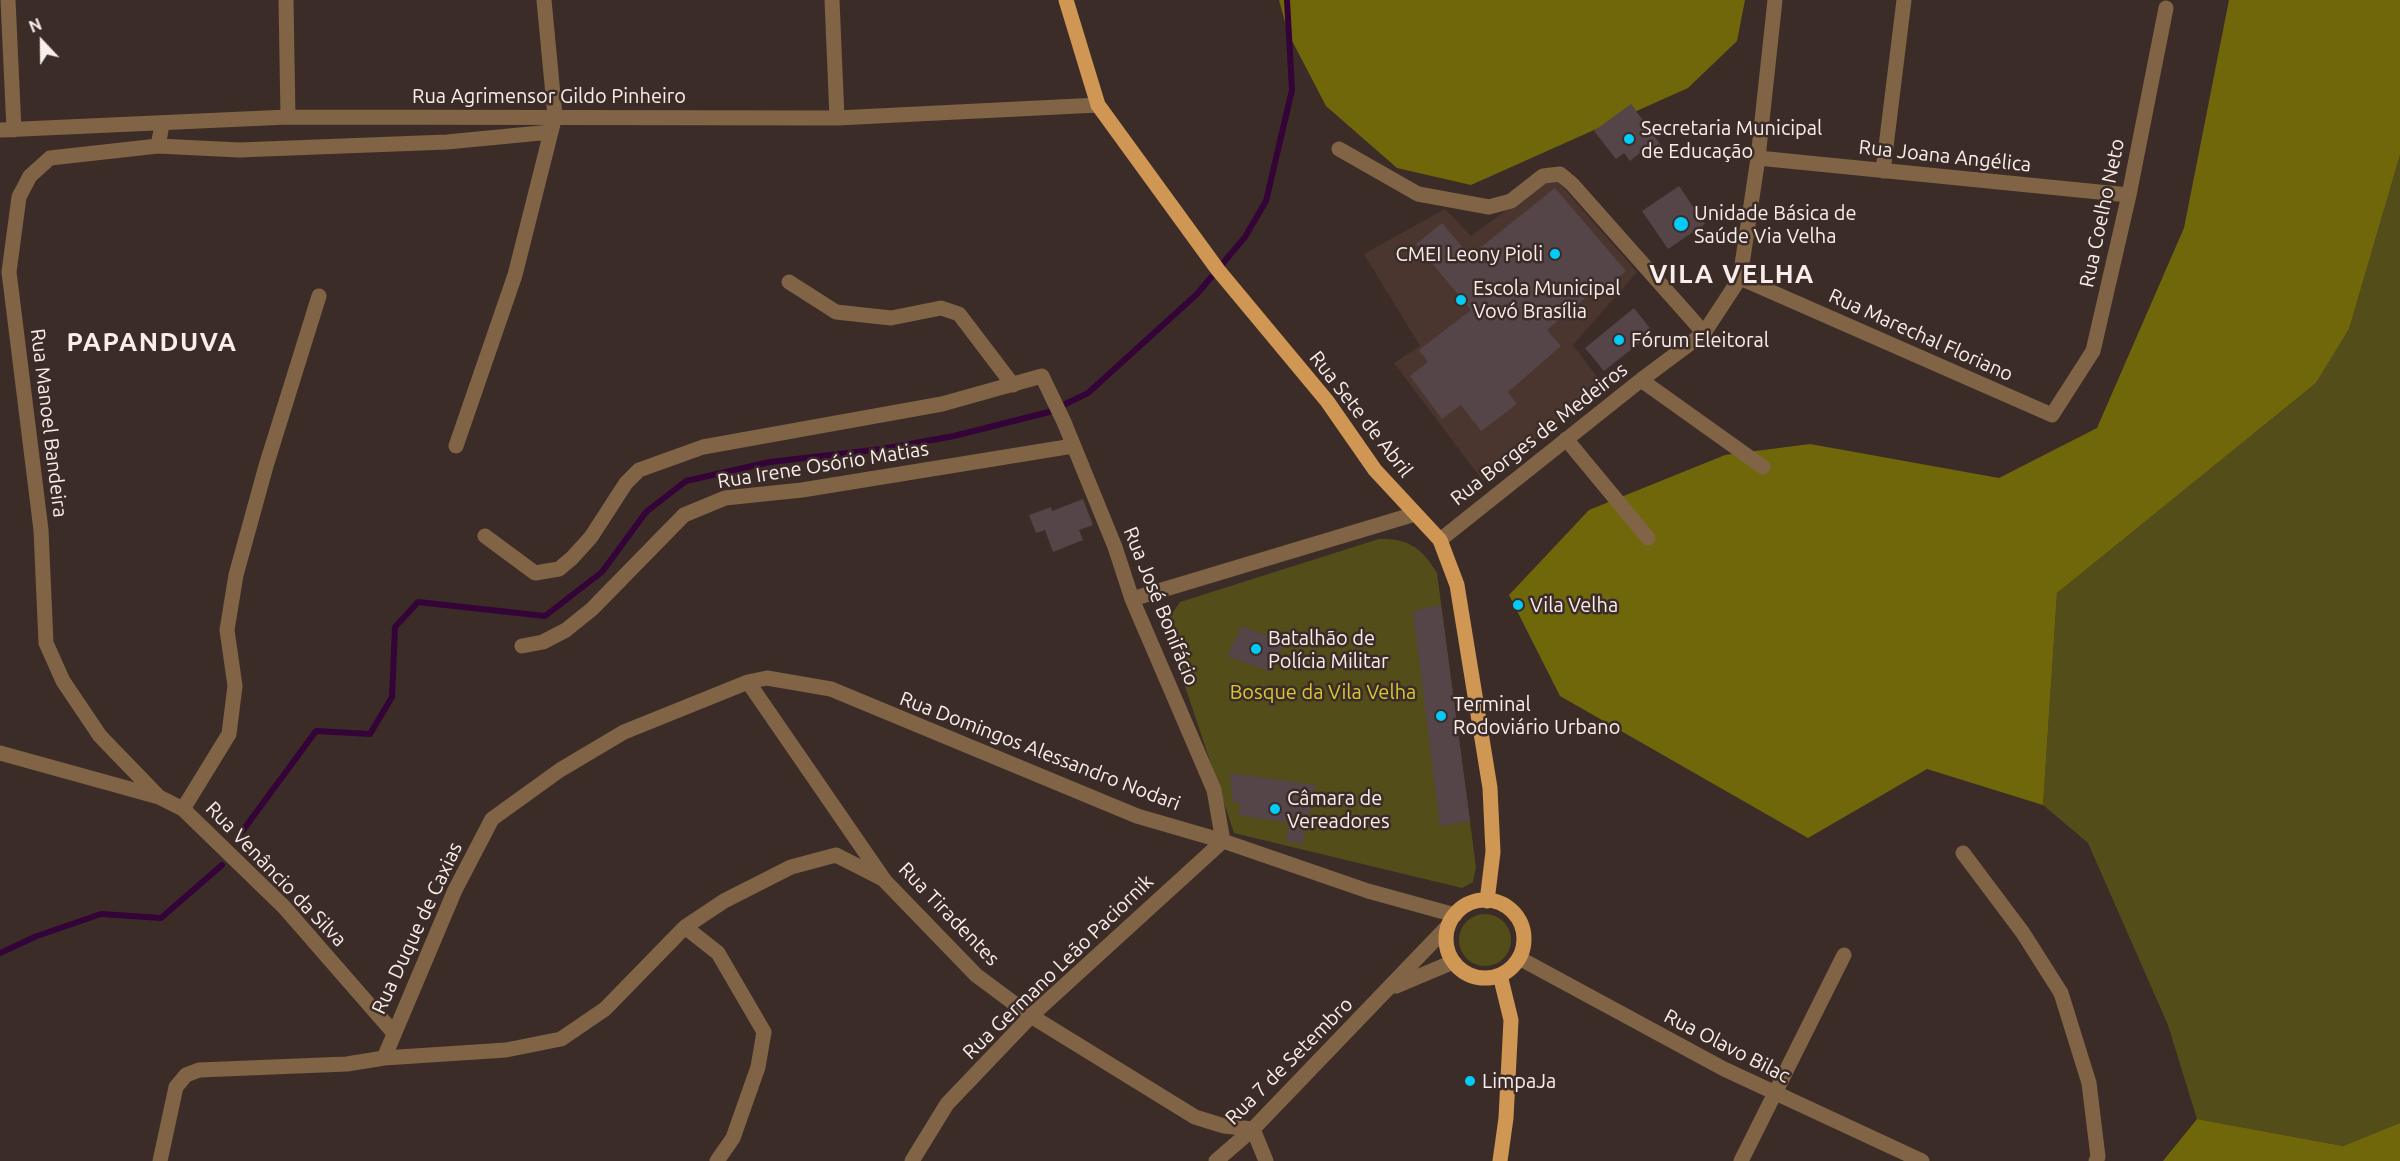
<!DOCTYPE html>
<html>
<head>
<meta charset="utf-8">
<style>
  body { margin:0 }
  #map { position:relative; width:2400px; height:1161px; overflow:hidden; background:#3c2c28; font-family:Ubuntu,sans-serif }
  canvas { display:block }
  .north { position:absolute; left:12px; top:12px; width:60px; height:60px; -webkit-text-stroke:4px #3c2c28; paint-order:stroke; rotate:338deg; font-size:16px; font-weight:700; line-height:24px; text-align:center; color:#f9eeec }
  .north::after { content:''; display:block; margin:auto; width:21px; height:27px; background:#f9eeec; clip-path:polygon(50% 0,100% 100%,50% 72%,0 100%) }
</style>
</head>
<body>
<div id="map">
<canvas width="2400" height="1161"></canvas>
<div class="north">N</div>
</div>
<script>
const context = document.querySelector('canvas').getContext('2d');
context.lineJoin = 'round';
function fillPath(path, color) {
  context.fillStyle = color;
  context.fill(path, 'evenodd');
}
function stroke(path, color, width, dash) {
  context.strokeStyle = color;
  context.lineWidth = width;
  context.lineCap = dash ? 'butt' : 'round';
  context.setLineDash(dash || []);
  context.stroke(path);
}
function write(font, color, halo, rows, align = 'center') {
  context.font = font + ' Ubuntu,sans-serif';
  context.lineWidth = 5;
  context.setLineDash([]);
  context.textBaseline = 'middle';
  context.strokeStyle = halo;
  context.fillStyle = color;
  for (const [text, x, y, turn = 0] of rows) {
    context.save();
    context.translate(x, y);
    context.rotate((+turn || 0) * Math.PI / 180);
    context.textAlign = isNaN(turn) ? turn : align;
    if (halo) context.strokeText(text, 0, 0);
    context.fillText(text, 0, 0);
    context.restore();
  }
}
const built = new Path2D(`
  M1553 176 1637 272 1573 345 1604 386 1483 481 1394 363 1420 346 1364 254 1445 209 1471 236Z`);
const green = new Path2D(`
  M2400 155V1123L2343 1146 2197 1119 2168 1025 2088 843 2043 805 2057 593 2316 383 2349 329Z
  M1379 539C1408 538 1422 548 1437 573L1476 867 1473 882 1462 888 1234 833 1169 638 1170 617 1180 602Z
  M1459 940a26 26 0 1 1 52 0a26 26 0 1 1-52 0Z`);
const forest = new Path2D(`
  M1279 0H1745L1737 41 1688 88 1471 185 1397 168 1326 106 1288 33Z
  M2229 0H2400V155L2349 329 2316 383 2057 593 2043 805 1927 769 1808 838 1560 696 1509 595 1589 510 1725 455 1810 444 1999 478 2097 428 2184 228Z
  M2197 1119 2343 1146 2400 1123V1161H2163Z`);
const stream = new Path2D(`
  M238 837 316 731 370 734 392 697 395 627 418 602 545 616 602 572 646 512 686 481 770 462 882 449 954 436 1049 412 1088 393 1197 294 1245 237 1266 201 1292 90 1287 0
  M0 953 37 936 101 914 161 918 222 865`);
const building = new Path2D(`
  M1631 104 1663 148 1646 161 1640 153 1630 161 1624 153 1616 159 1594 131Z
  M1679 186 1705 224 1668 249 1642 211Z
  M1555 188 1626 271 1599 293 1596 289 1547 330 1561 346 1508 392 1517 404 1481 431 1461 405 1442 419 1410 376 1428 362 1419 350 1471 310 1416 244 1442 223 1470 256Z
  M1634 308 1653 332 1604 371 1585 348Z
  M1083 499 1093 525 1079 530 1083 540 1053 552 1045 530 1036 533 1029 515 1051 507 1052 511Z
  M1441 605 1470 821 1440 826 1413 611Z
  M1242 626 1285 643 1271 672 1227 656Z
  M1230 773 1316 785 1302 845 1286 841 1289 823 1238 815 1241 804 1233 802Z`);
const minor = new Path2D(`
  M8 0 14 130
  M286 0 288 117
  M832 0 837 118
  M0 130 288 117 837 118 1098 105
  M158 146 239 150 447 142 551 132
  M1339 149 1418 194 1489 207 1511 201 1543 176 1560 174 1572 184 1704 333
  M1758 158 2129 195
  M1883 171 1904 0
  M1740 278 2052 415 2093 351 2129 195 2166 8
  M789 282 836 312 891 318 941 308 959 314 1013 385
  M1641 380 1763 467
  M1566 439 1648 538
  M456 446 515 275 555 116 544 0
  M485 536 535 573 559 569 572 558 591 537 626 483 639 470 703 447 942 404 1042 376 1064 422 1115 547 1132 599 1214 790 1223 841
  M1440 540 1641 380 1704 333 1740 278 1758 158 1775 0
  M1132 599 1415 514
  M522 646 543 642 566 630 592 609 684 515 725 498 802 490 1073 446
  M748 682 885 881 976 975 1031 1016 1195 1117 1224 1126 1253 1129
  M0 753 159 797 183 809 284 907 393 1032
  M159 797 100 736 63 681 46 643 41 530 9 272 19 197 30 176 50 158 158 146 162 125
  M183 809 229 734 235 686 227 630 236 575 266 466 319 296
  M1963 853 2023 933 2061 993 2089 1083 2098 1157 2096 1161
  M685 927 718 953 764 1032 758 1067 733 1138 717 1161
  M1519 958 1724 1069 1922 1161
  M1396 986 1453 962
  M384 1058 506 1050 561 1039 605 1009 685 927 724 901 791 867 836 855 883 879
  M1253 1129 1266 1161
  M160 1161 176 1087 186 1075 199 1070 347 1064 384 1058 455 890 492 819 560 770 624 732 748 682 767 678 831 689 1137 816 1223 841 1368 891 1455 915
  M912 1161 947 1104 1031 1016 1223 841
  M1216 1161 1253 1129 1448 926
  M1741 1161 1844 955`);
const major = new Path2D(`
  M1066 0 1098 105 1218 270 1327 401 1375 470 1440 540 1457 585 1490 788 1493 852 1487 901
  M1446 939a39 39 0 1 1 78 0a39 39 0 1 1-78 0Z
  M1500 975 1511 1020 1506 1118 1500 1161`);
const markers = [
  [1629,139,6,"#01cbf9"],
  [1681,224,8,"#01cbf9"],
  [1555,254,6,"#01cbf9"],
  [1461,300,6,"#01cbf9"],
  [1619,340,6,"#01cbf9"],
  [1518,605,6,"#01cbf9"],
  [1256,649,6,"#01cbf9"],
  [1441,716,6,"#01cbf9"],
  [1275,809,6,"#01cbf9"],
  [1470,1081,6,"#01cbf9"]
];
const streetNames = [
  ["Rua Agrimensor Gildo Pinheiro",549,96],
  ["Rua Joana Angélica",1945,156,6],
  ["Rua Coelho Neto",2102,213,-78],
  ["Rua Marechal Floriano",1921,335,24],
  ["Rua Sete de Abril",1361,414,52],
  ["Rua Manoel Bandeira",49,423,83],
  ["Rua Borges de Medeiros",1539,434,-38],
  ["Rua Irene Osório Matias",823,465,-9],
  ["Rua José Bonifácio",1161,606,68],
  ["Rua Domingos Alessandro Nodari",1040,751,21],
  ["Rua Venâncio da Silva",276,874,46],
  ["Rua Tiradentes",949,914,46],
  ["Rua Duque de Caxias",417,928,-65],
  ["Rua Germano Leão Paciornik",1058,967,-44],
  ["Rua Olavo Bilac",1727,1046,27],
  ["Rua 7 de Setembro",1289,1061,-45]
];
const poiNames = [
  ["Secretaria Municipal",1641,128],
  ["de Educação",1641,151],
  ["Unidade Básica de",1694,213],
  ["Saúde Via Velha",1694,236],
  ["CMEI Leony Pioli",1543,254,"right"],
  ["Escola Municipal",1473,288],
  ["Vovó Brasília",1473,311],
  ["Fórum Eleitoral",1631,340],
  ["Vila Velha",1530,605],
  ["Batalhão de",1268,638],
  ["Polícia Militar",1268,661],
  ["Terminal",1453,704],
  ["Rodoviário Urbano",1453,727],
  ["Câmara de",1287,798],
  ["Vereadores",1287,821],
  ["LimpaJa",1482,1081]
];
const parkNames = [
  ["Bosque da Vila Velha",1323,692]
];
const districtNames = [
  ["VILA VELHA",1732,274],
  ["PAPANDUVA",152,342]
];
fillPath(built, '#4b352f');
fillPath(green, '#534d1a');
fillPath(forest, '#70670b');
stroke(stream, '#340337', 6);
fillPath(building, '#554448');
stroke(minor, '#806445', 15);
stroke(major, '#d09653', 15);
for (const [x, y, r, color] of markers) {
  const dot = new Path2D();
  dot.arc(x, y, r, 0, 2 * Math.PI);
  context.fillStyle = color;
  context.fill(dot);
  stroke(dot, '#3c2c28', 2);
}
write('20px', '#f9eeec', '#3c2c28', streetNames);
write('20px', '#f9eeec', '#3c2c28', poiNames, 'left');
write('20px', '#d8c834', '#3c2c28', parkNames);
context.letterSpacing = '1.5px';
write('bold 26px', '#f9eeec', '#3c2c28', districtNames);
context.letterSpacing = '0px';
</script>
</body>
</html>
